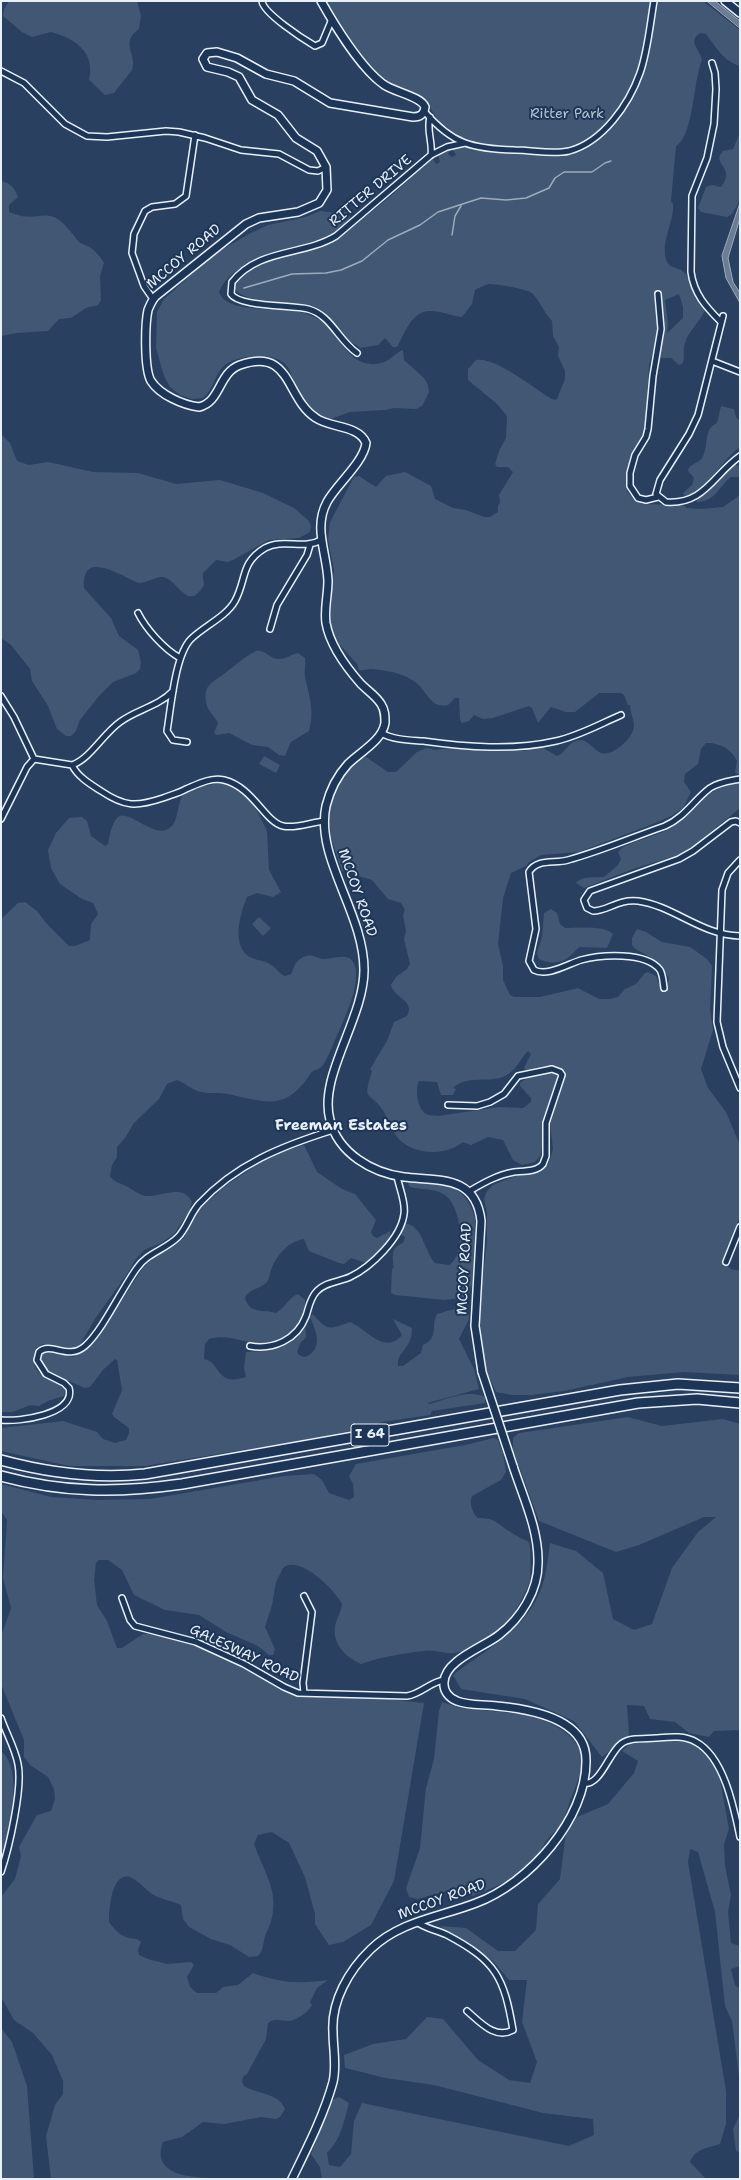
<!DOCTYPE html>
<html>
<head>
<meta charset="utf-8">
<style>
  body { margin:0 }
  #map { position:relative; width:741px; height:2180px; overflow:hidden; background:#294061; font-family:"Shantell Sans",sans-serif }
  canvas { display:block }
  .frame { position:absolute; inset:0; border:2px solid #e8f1f8; pointer-events:none }
</style>
</head>
<body>
<div id="map">
<canvas width="741" height="2180"></canvas>
<div class="frame"></div>
</div>
<script>
const context = document.querySelector('canvas').getContext('2d');
context.lineJoin = 'round';
function fillPath(path, color) {
  context.fillStyle = color;
  context.fill(path, 'evenodd');
}
function stroke(path, color, width, dash) {
  context.strokeStyle = color;
  context.lineWidth = width;
  context.lineCap = dash ? 'butt' : 'round';
  context.setLineDash(dash || []);
  context.stroke(path);
}
function write(font, color, halo, rows, align = 'center') {
  context.font = font + ' "Shantell Sans",sans-serif';
  context.lineWidth = 4;
  context.setLineDash([]);
  context.textBaseline = 'middle';
  context.strokeStyle = halo;
  context.fillStyle = color;
  for (const [text, x, y, turn = 0] of rows) {
    context.save();
    context.translate(x, y);
    context.rotate((+turn || 0) * Math.PI / 180);
    context.textAlign = isNaN(turn) ? turn : align;
    if (halo) context.strokeText(text, 0, 0);
    context.fillText(text, 0, 0);
    context.restore();
  }
}
const green = new Path2D(`
  M9 1H137L141 16 139 29C119 42 138 56 132 70L114 93 105 95 89 80C96 53 75 38 51 32L32 37 22 32 3 16 4 9Z
  M324 1H703L740 30V66C723 61 716 47 706 34L700 33C687 42 700 49 702 60 693 81 694 135 676 146L671 201 673 204C675 222 656 249 670 266L681 270 686 274 705 310C700 322 689 330 685 343 682 350 686 358 682 364L679 365 671 358H661L659 366 655 365 665 330 659 292 654 293 659 333 649 365 645 434 630 459 626 477 627 491 632 497 642 504 683 505 687 508 701 509 723 507 740 495V774H737L735 772 737 761C732 749 718 742 706 743L701 749 698 764 685 774 684 782 691 792 683 808 671 816 653 824 579 852 541 855 529 862 526 866 511 873 503 898 498 944 503 966V980L510 995 514 997H540L578 988 599 999H610L618 997 625 989 636 984 645 973 648 972 656 976 661 989 666 990 669 978 658 962 634 948 632 945V938L637 929 646 932 662 942 690 947 707 959 712 966 710 1010 713 1030 701 1069 708 1088 726 1112 740 1145V1216L723 1261C726 1267 733 1271 740 1270V1375L684 1372 628 1377 564 1391 531 1395H512L496 1392 487 1373 480 1329 479 1309 487 1242V1213L484 1199 487 1191 493 1185 515 1176 539 1172 548 1165 553 1149 550 1124 564 1081V1072L559 1068 543 1066 526 1070 524 1068 531 1054 528 1051C520 1059 516 1071 505 1076 488 1084 472 1074 454 1087L453 1088 456 1089 453 1095H441L437 1082 419 1081C415 1089 417 1108 426 1114 429 1116 434 1115 438 1116L499 1107 523 1108 531 1102V1098L520 1086V1083C529 1076 546 1069 556 1074L559 1081 544 1122 541 1155 535 1162 522 1165 513 1160 503 1140 488 1137 471 1145 463 1142C459 1144 456 1147 453 1148 434 1156 406 1152 395 1134 391 1127 388 1119 384 1112 369 1089 362 1104 372 1071L370 1069 387 1041 394 1022 407 1016 409 1011C410 999 394 997 391 985L396 977 407 969 410 964 404 939 406 931 403 915 405 910 401 903 388 899 372 880 342 871 331 838 329 812 335 790 347 771 359 760 366 757 388 772H396L417 752 427 748 435 750 448 748 522 751 543 748 557 756C566 753 568 741 580 740 588 740 594 750 601 753 612 757 634 738 634 726 634 719 630 713 630 705H628L624 695 621 693H599L575 712H566L551 707 538 723 532 708 529 706 493 718 483 719 474 715 469 721 462 723 460 720 459 698H455L448 705C430 709 427 690 415 682 404 673 385 670 371 669 367 669 364 671 359 670L357 664 339 644 331 628V605L334 570 328 540 330 522 354 477 359 476 376 487 386 476 405 472 431 486 435 499 453 508 466 510 484 517H490L498 512V506L500 502 499 495 513 472 508 467H497L495 464 500 449 506 438 507 416 497 404 468 380V369L476 360C496 356 537 391 554 400L557 399 565 379V371L558 356 559 347 553 336 552 321C544 313 540 301 532 293 528 289 496 284 489 284 484 285 479 288 475 290L472 304 462 317C452 316 442 311 432 311 412 309 405 333 397 347H393L385 338 378 345 360 348C357 344 352 344 348 340 335 328 330 314 313 307 292 299 246 306 234 288 237 276 253 267 263 261L313 249 336 240 391 196 429 159H433L436 164 440 162 438 154 451 149 448 154 452 157 456 155 453 150 457 136 437 119 425 99 387 84 369 67ZM679 294 683 307V318L667 333 668 323 665 300Z
  M740 133V200L732 214 727 217 701 212 698 208 706 187 712 185 721 187C737 166 710 165 723 151L733 149Z
  M1 181C10 183 15 188 18 197L9 205V212C43 227 47 197 77 240 79 243 84 244 87 246 94 249 101 257 104 263L100 276 101 300 98 305 86 308 71 318 59 319 48 331 17 333 1 336Z
  M320 211 338 213 347 211 350 217C337 253 240 243 219 292 226 315 283 306 304 313 313 316 322 320 328 327 343 343 353 370 382 363 391 360 395 353 403 350L404 360 424 378 428 385 429 392 422 406 416 409 394 408 385 410 350 412 328 420C313 414 301 400 295 385 292 379 291 370 286 365 274 351 238 355 225 365 215 373 214 389 203 398L192 399 180 395 170 387 164 376 156 348 157 312 164 299 213 255 249 234 268 225 306 217Z
  M721 406 734 409 736 417 740 421V447C722 459 704 495 685 496L683 493 692 485 694 478 688 471C690 462 700 464 703 456 709 444 703 429 717 423Z
  M1 434 10 443 17 461 29 465 48 462 93 472 138 473 176 484 220 480 263 493 294 508 308 520 311 526 310 532 299 538 269 540 233 560 228 562 216 560 203 573C202 577 204 581 204 585 203 587 200 591 198 593 185 606 176 578 162 577 155 577 147 583 139 583 121 576 81 548 84 588L111 618 119 636 138 650 141 663 140 669 136 673 113 682 99 696 80 720 76 731 71 736H66L57 729 48 706 32 681 30 669 11 645 1 638Z
  M735 465 740 466V477H731C719 486 715 502 697 502V500C712 491 720 475 735 465Z
  M256 651C266 649 270 660 280 659 286 659 292 654 298 653L305 658C306 665 304 671 305 677 309 695 315 712 309 731L291 742 285 756 279 755 268 747 252 745 229 733 217 735 214 733 218 723C215 716 207 711 206 702 203 684 214 682 225 673 236 665 244 657 256 651Z
  M264 756 280 765 276 773 259 764Z
  M740 782V808L685 853 633 869 584 888 576 883C582 875 596 878 604 877L618 865 621 859 618 852 623 847C639 839 661 835 674 826 702 807 703 788 740 782Z
  M220 783 230 785 251 799 267 831 269 870 281 892 273 897 257 893 247 897C241 912 231 943 248 956 254 960 262 960 268 963 275 966 278 973 285 976L291 974C293 970 295 962 300 959 311 951 316 959 325 959 335 959 350 951 355 966 360 984 347 1013 340 1029 334 1041 330 1054 323 1065 320 1070 314 1069 311 1073 286 1111 268 1103 228 1094 219 1092 210 1094 201 1092 192 1090 185 1083 177 1080L167 1084 159 1099 134 1123 125 1138 117 1147V1157L112 1165 110 1176C114 1182 120 1183 126 1186 132 1189 139 1195 146 1196 161 1197 183 1183 192 1202L189 1212 174 1234 161 1243 144 1250 135 1260 127 1274 95 1319 80 1345 72 1348 43 1344 36 1348C26 1372 47 1378 63 1387L65 1389 64 1396 48 1401 39 1406 30 1405 13 1412H1V919L18 903 25 902 37 911 47 924 69 946H75L90 940 91 924 98 914 93 903 82 899 60 884 51 868 48 850 56 833 69 818 82 817 87 821 91 836 105 846 108 844C110 835 111 825 117 818 127 807 152 838 168 829 180 823 176 802 184 794L200 787Z
  M551 909 557 913 560 924 565 928C577 928 605 925 613 934L607 948 580 947C576 949 574 953 570 956 562 964 549 964 539 959L537 953 542 937 544 913Z
  M259 917 271 928 263 936 252 924Z
  M304 1145 317 1172 342 1189 355 1194 376 1220 371 1232 373 1236 377 1238 390 1231C391 1245 377 1256 366 1263L351 1258 344 1264 339 1263 309 1251 304 1239C289 1241 278 1254 272 1267 270 1272 270 1277 267 1282 261 1289 248 1289 245 1298 249 1315 265 1309 276 1313 285 1308 289 1297 298 1294L305 1300C306 1311 303 1320 296 1329 269 1362 238 1330 209 1339L205 1344 204 1359C222 1363 215 1387 246 1377L244 1368 246 1352 263 1351 277 1347 298 1335 305 1324 306 1337 300 1344 297 1352C304 1364 317 1351 317 1341 317 1333 313 1324 310 1317L313 1314C328 1332 330 1329 350 1322 366 1328 384 1356 402 1335L393 1319 412 1328C413 1348 396 1352 398 1366H403L421 1353 423 1345C426 1343 429 1342 431 1339 436 1331 432 1323 437 1314L468 1305 469 1319 459 1339 474 1369 479 1389 427 1403 430 1404C446 1399 469 1389 485 1397V1403L432 1411 430 1415 382 1422 367 1428 292 1442 145 1466H69L1 1451V1428L63 1421 97 1432 103 1439 115 1443 126 1440 129 1433V1428L114 1417 112 1414 122 1390 117 1360 115 1359 103 1370 90 1387 85 1388 50 1373 41 1363 42 1354 49 1352 73 1357 84 1352 99 1336 142 1269 150 1261 184 1238 200 1209 225 1186 270 1156Z
  M409 1182C438 1179 465 1184 474 1215 476 1221 474 1227 475 1233 476 1245 476 1256 474 1267 472 1277 473 1290 467 1297L445 1300 395 1295 391 1293 392 1269 394 1267C392 1256 391 1247 403 1243L405 1237 399 1233 404 1224C422 1222 425 1253 435 1263L449 1265C467 1255 461 1206 445 1195 435 1188 422 1190 410 1187L408 1184Z
  M628 1417 662 1426 723 1419 740 1424V1730L714 1731 709 1737 689 1733 675 1722 650 1719 644 1706 627 1705 629 1735 602 1757 574 1721 525 1699 461 1689 453 1675C485 1650 529 1628 542 1586 547 1572 548 1557 550 1543L576 1551 603 1573 613 1619 634 1630 652 1624 672 1568 698 1532 716 1517H704L639 1545 616 1552 539 1521 513 1450V1438L519 1433Z
  M494 1438 498 1440 503 1453 506 1472 501 1480 472 1496C469 1503 472 1513 478 1518 496 1518 496 1523 509 1531 515 1535 522 1539 529 1542 531 1547 531 1576 530 1581 528 1586 526 1591 524 1595 511 1623 485 1649 454 1653 444 1654 434 1649 424 1651 403 1653 381 1657 361 1664 345 1657 330 1642 336 1622 338 1616 341 1611 342 1604 335 1590 299 1554 283 1568L276 1582 272 1605 265 1627 275 1649 273 1655H269L258 1646 226 1632 199 1615 165 1610 134 1595 122 1570 108 1560H99L96 1563 94 1579 97 1605 107 1621 117 1648H122L143 1634H153L196 1645 257 1674 279 1689 303 1697 387 1699 424 1703 394 1881 371 1925 343 1942 329 1945 315 1924V1914L305 1877 289 1843 272 1832 258 1835 254 1844C263 1870 280 1892 271 1921 270 1926 267 1930 265 1936 263 1943 264 1950 258 1956L249 1957 230 1945 211 1939 189 1927 183 1919 181 1905C172 1901 160 1899 152 1894 145 1889 138 1880 130 1877 111 1872 109 1910 109 1922 114 1929 119 1935 129 1938 134 1939 137 1938 141 1942L138 1950 139 1955 148 1959 167 1964 191 1962 194 1965 187 1977 190 1987 197 1993H216L223 1987 238 1985 253 1973C281 1983 298 1984 328 1980L317 1988 310 2002 312 2005C308 2012 298 2020 289 2021 281 2021 275 2017 268 2023L266 2039 247 2074 243 2077 242 2082 244 2086C257 2094 279 2093 285 2109L280 2117 276 2119 261 2117 224 2124 203 2122 182 2137 163 2142C149 2180 202 2177 225 2179H51L46 2136 55 2105 63 2094V2081L52 2055 33 2033 14 2020 1 1997V1897L15 1879 21 1856 19 1847 37 1815 51 1811 55 1799 54 1789 48 1777 30 1765 24 1757V1740L1 1684V1636L11 1608 3 1578 7 1520 1 1511V1484L51 1497 97 1500 150 1499 284 1476 314 1474 322 1480 329 1493 349 1500 354 1497 353 1484 349 1476 356 1464 465 1445Z
  M442 1702C480 1717 528 1705 562 1730 591 1751 583 1768 572 1796 568 1805 566 1816 561 1824 558 1830 551 1834 547 1840 543 1844 543 1851 539 1856 527 1874 492 1889 472 1896L454 1889 418 1899 409 1897 406 1888 420 1848 426 1788 434 1759 439 1711Z
  M650 1741H677L690 1743 701 1749 714 1765 720 1780 729 1829 724 1844 725 1866 731 1895 728 1912 731 1943 740 1946V1966L731 1969 735 1985 740 1989V2084L732 2021 725 2006 715 1912 698 1852 690 1849 688 1862 726 2091V2124L720 2144C707 2148 695 2149 690 2162L706 2179H322L320 2167 311 2154 332 2100 339 2097 349 2103C344 2121 341 2140 327 2153L329 2165 340 2167 351 2154 354 2121 362 2103 569 2146 594 2135 593 2119 543 2113 434 2085 385 2078 345 2068 344 2055 373 2044 406 2039 427 2017 443 2019 478 2060 509 2080 530 2083 537 2062 522 2022 527 1980H509L493 1961 440 1926 466 1928 498 1951H515L536 1930 538 1904 560 1879 566 1832 577 1817 608 1804 634 1773 638 1761 622 1751 630 1744Z
  M1 1751C24 1768 10 1833 1 1856Z
  M1 2028 12 2042 27 2086 34 2179H1Z
  M740 2114V2152L736 2151 733 2129Z`);
const water = new Path2D(`
  M707 1H715L740 21V28Z
  M740 203V218L728 258 733 282 740 293V303L726 278 722 256Z`);
const stream = new Path2D(`
  M452 235 455 216 461 206
  M244 288 292 274 326 273 341 270 362 261 388 240 420 225 438 212 481 198 506 200 526 198 549 188 555 178 564 172H592L605 163 611 161`);
const street = new Path2D(`
  M262 1C263 13 303 39 315 46L322 43 332 19
  M712 63 715 73 716 89 714 124 707 158 692 196 691 272C694 294 706 307 721 322
  M1 71 24 83 65 124 87 136 107 137 166 131 179 132 205 138 241 150 279 154 309 170 318 171 326 167
  M424 111C452 144 472 149 515 150 533 150 551 155 569 151 603 142 629 104 640 73 648 50 650 24 654 1
  M430 117C426 129 433 143 431 155
  M153 299 144 286 132 253 134 234 145 211 152 207 175 204 186 196 195 135
  M723 316 698 415 689 434 660 480 656 494 666 502C704 505 713 475 740 456
  M357 353C338 340 331 315 308 309 292 305 239 307 231 294L232 282C259 248 303 256 336 236L431 155 447 147 465 143
  M712 361 740 372
  M658 497 646 500 638 498 630 486V473L635 455 646 437 648 429 653 376 661 329 658 294
  M138 613C146 629 164 649 180 658
  M270 629 277 605 307 555 310 545
  M1 696 14 717 34 759
  M381 733C394 740 409 740 423 741 466 747 513 751 556 741 579 736 600 724 621 715
  M187 742 173 740 167 731C171 707 175 655 191 639 204 626 226 617 235 601 247 579 240 563 265 548 283 538 304 550 321 540
  M34 759 72 765C78 777 90 784 101 791 125 807 136 807 163 798 171 795 179 793 186 789 198 784 211 777 224 780 253 787 265 822 283 826 296 829 311 822 325 821
  M72 765C90 759 103 734 120 722 136 710 159 706 173 691
  M1 819 27 767 34 759
  M740 823 736 821 731 822 693 851 679 859 590 891 584 900 587 908 593 911C608 911 617 899 638 901 674 906 701 935 740 936
  M740 860 728 873 722 890 717 1022 723 1047 740 1088
  M664 988C663 982 663 975 660 970 646 951 600 955 581 960 568 964 547 977 534 970L529 961 536 929 529 872C537 858 555 864 568 860 601 851 633 837 665 826 685 817 694 800 710 788 719 782 730 781 740 779
  M448 1105 477 1106 490 1102 504 1094 518 1076 552 1069 560 1072 562 1075 546 1123V1156L543 1164C537 1172 523 1171 514 1172 497 1175 483 1183 468 1192
  M726 1262 740 1227
  M250 1346C273 1350 297 1340 306 1316 309 1307 310 1298 317 1291 325 1282 339 1282 350 1277 371 1267 401 1238 404 1214 406 1202 399 1188 397 1176
  M1 1420C18 1422 76 1415 69 1388L64 1383 46 1374 37 1360 39 1352C51 1341 68 1361 85 1346 103 1330 121 1290 137 1268 147 1253 165 1250 178 1237 187 1228 190 1214 199 1204 236 1164 282 1146 333 1130
  M122 1598 130 1620 135 1626 196 1642 244 1664 284 1687 298 1693 407 1696C421 1694 430 1682 444 1680
  M304 1693 303 1683 312 1612 304 1596
  M1 1718C6 1733 15 1748 18 1764 23 1788 9 1848 1 1872
  M583 1783C600 1787 608 1754 621 1744 630 1737 645 1739 656 1738 669 1737 684 1735 696 1742 724 1757 734 1808 740 1837
  M417 1922C426 1929 437 1930 447 1935 496 1961 504 1977 513 2030 495 2040 480 2022 467 2011`);
const secondary = new Path2D(`
  M321 1C335 26 361 68 383 84 393 92 421 96 425 107 424 114 421 117 413 117L330 103 294 81 266 74 237 58 217 52 207 53 203 59 207 67 228 72 239 77 252 100 278 115 296 138 317 151 326 167 327 190 319 203 298 212 259 218 246 224 156 296C152 300 150 305 148 310 145 324 144 369 151 381 160 395 183 405 199 407 221 402 218 373 240 365 292 347 285 398 316 418 330 428 359 425 366 443 364 462 336 485 327 502 313 528 327 553 328 581 328 595 324 609 326 623 330 646 346 667 361 684 368 691 376 696 381 704 385 710 385 716 385 723 382 741 360 752 348 764 337 776 330 790 326 806 315 858 364 913 364 970 364 1019 318 1076 330 1120 338 1153 372 1173 404 1177 439 1181 476 1175 481 1221L475 1326 482 1372
  M725 1 740 13
  M292 2179C307 2148 324 2115 333 2082 337 2065 333 2049 333 2032 331 2001 349 1970 371 1949 400 1921 440 1917 476 1903 528 1884 587 1819 586 1760 586 1718 529 1709 497 1706 484 1704 469 1706 457 1701 449 1698 443 1691 444 1682 445 1660 484 1647 499 1635 521 1618 538 1591 538 1563 539 1530 523 1497 513 1466`);
const highway = new Path2D(`
  M1 1460C49 1473 95 1479 145 1474L620 1390 678 1384 740 1388
  M1 1476C64 1493 118 1493 182 1484L638 1403 697 1399 740 1403`);
const secondaryBridge = new Path2D(`
  M482 1372 513 1466`);
const shields = [
  [370,1435,38]
];
const shieldNames = [
  ["I 64",370,1435]
];
const parkNames = [
  ["Ritter Park",567,114]
];
const streetNames = [
  ["RITTER DRIVE",371,191,-40],
  ["MCCOY ROAD",184,257,-40],
  ["MCCOY ROAD",357,893,71],
  ["MCCOY ROAD",465,1269,-87],
  ["GALESWAY ROAD",244,1654,25],
  ["MCCOY ROAD",442,1900,-20]
];
const neighbourhoodNames = [
  ["Freeman Estates",341,1126]
];
fillPath(green, '#415774');
fillPath(water, '#6b7c95');
stroke(water, '#9dabbd', 1);
stroke(stream, '#9dabbd', 1.5);
stroke(street, '#e8f1f8', 8);
stroke(secondary, '#e8f1f8', 10);
stroke(highway, '#e8f1f8', 12);
stroke(street, '#1d3557', 5);
stroke(secondary, '#1d3557', 7);
stroke(highway, '#1d3557', 9);
stroke(secondaryBridge, '#e8f1f8', 10, []);
stroke(secondaryBridge, '#1d3557', 7);
for (const [x, y, w] of shields) {
  const box = new Path2D();
  box.roundRect(x - w / 2, y - 11, w, 22, 3);
  context.fillStyle = '#1d3557';
  context.fill(box);
  stroke(box, '#e8f1f8', 1);
}
write('bold 13px', '#e8f1f8', null, shieldNames);
write('14px', '#b6c3d0', '#1d3557', parkNames);
write('14px', '#e8f1f8', '#1d3557', streetNames);
write('bold 15px', '#e8f1f8', '#1d3557', neighbourhoodNames);
</script>
</body>
</html>
